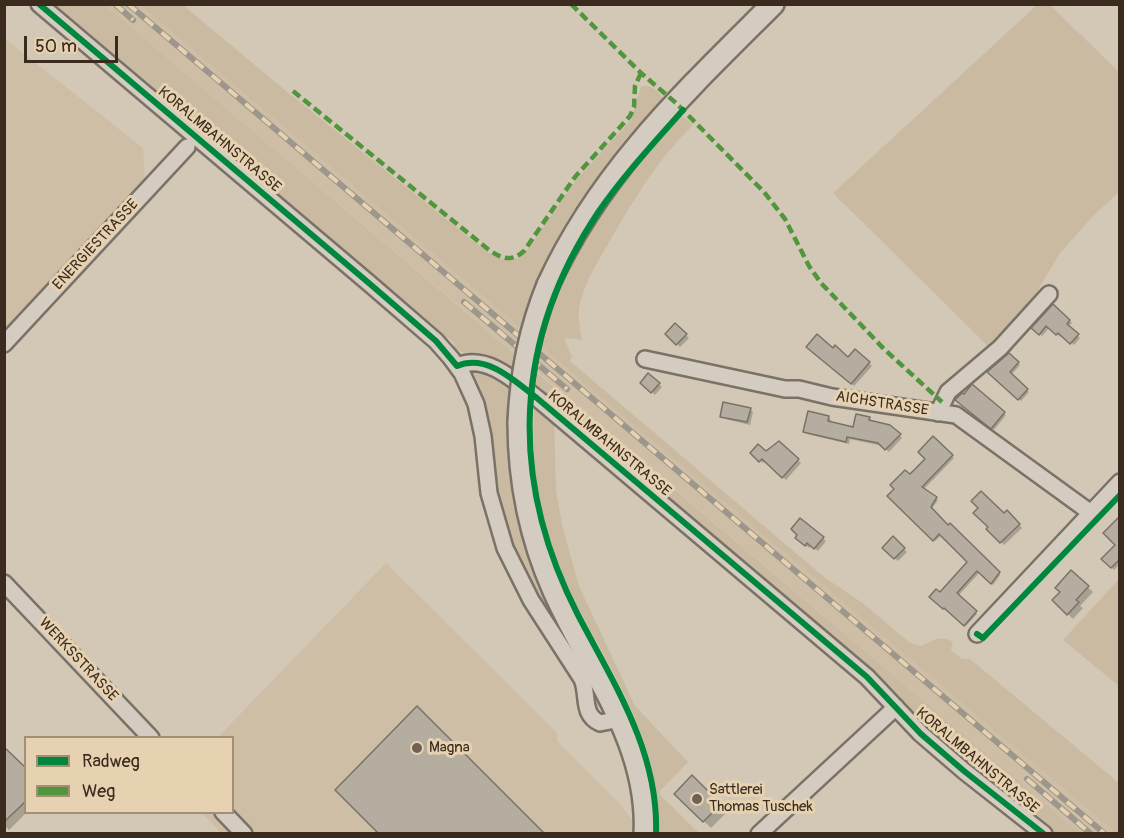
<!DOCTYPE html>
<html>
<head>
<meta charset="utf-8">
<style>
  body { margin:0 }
  #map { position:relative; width:1124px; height:838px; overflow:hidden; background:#d3c8b6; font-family:Pangolin,sans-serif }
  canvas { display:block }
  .frame { position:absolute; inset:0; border:6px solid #3b2a1e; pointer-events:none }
  .legend { position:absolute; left:24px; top:736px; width:210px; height:78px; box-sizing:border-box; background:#e6d2b0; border:2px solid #a28f76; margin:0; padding:8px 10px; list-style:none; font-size:18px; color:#3b2a1e }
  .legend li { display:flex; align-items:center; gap:12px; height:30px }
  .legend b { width:30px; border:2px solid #a28f76 }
  .scale { position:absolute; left:24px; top:36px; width:94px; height:27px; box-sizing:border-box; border:3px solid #3b2a1e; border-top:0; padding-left:8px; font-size:18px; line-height:21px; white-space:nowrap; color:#3b2a1e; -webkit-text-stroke:4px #e6d2b0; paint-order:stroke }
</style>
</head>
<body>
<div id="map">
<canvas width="1124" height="838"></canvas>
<div class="frame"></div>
<ul class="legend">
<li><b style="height:8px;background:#00873e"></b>Radweg</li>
<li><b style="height:8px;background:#51953d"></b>Weg</li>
</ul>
<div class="scale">50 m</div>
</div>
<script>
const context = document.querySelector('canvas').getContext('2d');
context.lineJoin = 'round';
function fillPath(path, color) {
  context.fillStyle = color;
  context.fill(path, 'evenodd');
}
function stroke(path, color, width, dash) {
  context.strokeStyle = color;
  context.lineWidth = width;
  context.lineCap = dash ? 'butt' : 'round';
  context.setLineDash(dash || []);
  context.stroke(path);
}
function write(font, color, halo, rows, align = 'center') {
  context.font = font + ' Pangolin,sans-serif';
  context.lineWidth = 6;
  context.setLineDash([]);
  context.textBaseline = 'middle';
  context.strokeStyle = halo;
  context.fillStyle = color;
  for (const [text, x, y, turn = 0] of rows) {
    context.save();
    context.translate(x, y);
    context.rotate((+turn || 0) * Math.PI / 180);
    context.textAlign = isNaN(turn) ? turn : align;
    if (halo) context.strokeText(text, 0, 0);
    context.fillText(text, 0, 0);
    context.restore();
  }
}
const built = new Path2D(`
  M105 5H140L1116 833H1080Z
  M4 38 143 148 145 181 5 332Z
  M386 563 557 733V741L618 802 636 824 634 834H222L202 813 232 812V738L218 737Z`);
const green = new Path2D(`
  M44 5H105L516 355 513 374 497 365 454 349 455 344 447 337 442 338Z
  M140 5H183L286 91 486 251C500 260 512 265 526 252L577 179 631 120 641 87C651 83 660 93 665 102L539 279 522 329Z
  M1037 5H1050L1119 72V192L1095 214 1060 253 1025 312 989 347 833 193Z
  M680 116 687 119 693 125C659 158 636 196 612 237 600 258 586 279 580 303 577 315 580 328 582 340L564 338 572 357 570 361 824 577 864 604 910 643 921 646C933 641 939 634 953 642L951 650 962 659H970L1119 783V833H1116L542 347C561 258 618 181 680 116Z
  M481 368 512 384 511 449 604 707 602 708 594 707 507 544 468 370Z
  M537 373 1080 833H1051L971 771 535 390Z
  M534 401 554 418 556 491 563 529 579 586 635 706 688 762 660 791V795L699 833H658C657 809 656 785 650 761 630 687 581 625 554 554 535 505 532 454 534 401Z
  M1118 580 1120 581 1119 686 1063 640Z`);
const shadow = new Path2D(`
  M1053 306 1072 323 1068 327 1080 338 1074 345 1062 334 1060 337 1050 327 1042 336 1033 328Z
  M675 325 689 338 680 347 667 334Z
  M808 347 833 350 849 359 855 351 872 366 854 386Z
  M1009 355 1020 365 1011 375 1029 392 1021 401 989 372Z
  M649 375 662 387 655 395 642 382Z
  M972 386 1006 415 994 430 957 400 964 396Z
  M750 409 753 412 750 425 725 419 722 416Z
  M828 417 831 420 830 423 854 429 869 418 872 421 890 426 902 438 889 452 882 446 850 439 849 444 807 434 804 431Z
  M933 438 954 458 923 490 938 500 931 510 948 527 950 525 1000 575 993 585 980 572 958 596 977 614 966 626 947 608 945 610 931 597 940 595 969 562 942 535 935 541 890 497 896 489 927 459Z
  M778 443 801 463 786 480 765 461 763 463 752 453H766Z
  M1007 512 1022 528 1004 545 988 529Z
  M1120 519V564L1114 570 1103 559 1117 545 1106 533Z
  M800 520 826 541 818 551 811 545 809 548 797 538Z
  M893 538 907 552 898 561 884 548Z
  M1071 572 1093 592 1080 606 1083 608 1073 619 1054 600 1062 592Z
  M4 750 26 770 27 812 9 830 4 825Z
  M692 777 727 812 711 828 676 794Z`);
const building = new Path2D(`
  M1053 304 1070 320 1067 324 1079 334 1070 344 1058 333 1056 335 1046 326 1039 335 1031 328Z
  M675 323 687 334 676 345 665 334Z
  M817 334 833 348 835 345 848 357 855 349 870 362 851 384 806 347Z
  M1009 353 1019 362 1010 372 1028 389 1018 400 987 372Z
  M648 373 660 383 651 393 640 383Z
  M972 384 1005 412 991 429 955 400 962 393 964 394Z
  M723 402 751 408 747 422 720 417Z
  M808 411 829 416 828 421 853 427 856 414 870 417 869 420 890 425 901 434 885 450 878 443 847 437 846 442 803 432Z
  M933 436 953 455 922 487 937 497 931 507 948 525 950 523 1000 572 991 584 977 571 957 593 977 611 964 626 944 608 943 609 929 597 936 589 940 592 967 562 939 534 933 541 887 496 894 489 890 485 905 470 910 474 925 459 918 452Z
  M779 441 799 459 782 478 762 459 759 462 750 453 758 444 766 451Z
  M981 491 1004 513 1007 510 1020 524 1000 543 986 529 988 527 973 513 978 508 971 501Z
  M1119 517V560L1111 568 1101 559 1115 545 1103 533Z
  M800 518 824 537 814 549 807 543 805 546 795 538 797 535 791 529Z
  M893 536 905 548 894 559 882 548Z
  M1071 570 1089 586 1076 600 1079 602 1067 615 1052 600 1060 592 1055 588Z
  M417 706 545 834H379L335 790Z
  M4 747 26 768V801L4 822Z
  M692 775 721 804 703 822 674 794Z`);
const minor = new Path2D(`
  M39 4 370 284 436 341 451 358 462 373 476 404 483 436 489 493 505 548 531 600 582 679C589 696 581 714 600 723L620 719
  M4 344 187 147
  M645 359 785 389H799L832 397 956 415 1091 513
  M457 366C487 353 516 382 538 399L867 677 921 734 964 771 1044 834
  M938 413 948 392 1000 348 1049 294
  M4 583 151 738
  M977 634 1120 482
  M223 812 244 834
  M759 834 896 707`);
const secondary = new Path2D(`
  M548 285C600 171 686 91 773 4
  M519 422C519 482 530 537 554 591 589 670 650 743 645 834`);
const rail = new Path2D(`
  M115 4 133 20
  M128 4 1105 834
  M464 302 567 389
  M1027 779 1091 834`);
const secondaryBridge = new Path2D(`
  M519 422C521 375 530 329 548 285`);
const quiet = new Path2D(`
  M571 4 641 73 676 103 764 192 785 219 809 266 821 283 884 349 942 402
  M293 91 489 250C502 259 512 262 524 251L575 177 630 116 634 107 635 86 641 73`);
const cycleway = new Path2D(`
  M39 4 370 284 436 341 457 366C487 353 516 382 538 399L867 677 921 734 964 771 1044 834
  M977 634 983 638 1120 495
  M656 834C659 752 614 684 578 615 508 479 513 339 599 211 624 175 654 143 683 110`);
const markers = [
  [417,748,6,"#706153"],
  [697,799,6,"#706153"]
];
const streetNames = [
  ["KORALMBAHNSTRASSE",219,140,40],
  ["ENERGIESTRASSE",96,245,-47],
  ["AICHSTRASSE",882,404,9],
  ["KORALMBAHNSTRASSE",609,444,40],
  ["WERKSSTRASSE",78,660,47],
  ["KORALMBAHNSTRASSE",977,761,40]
];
const poiNames = [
  ["Magna",429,748],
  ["Sattlerei",709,790],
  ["Thomas Tuschek",709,807]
];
fillPath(built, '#cebea5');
fillPath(green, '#c9baa1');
fillPath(shadow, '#0003');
fillPath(building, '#b5ada0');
stroke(building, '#7a7267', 1.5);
stroke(minor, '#7a7267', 20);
stroke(secondary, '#7a7267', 26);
stroke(minor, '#d4ccc0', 15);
stroke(secondary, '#d4ccc0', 21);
stroke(rail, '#9d968c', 6);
stroke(rail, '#e6d2b0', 4, [11]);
stroke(secondaryBridge, '#7a7267', 26, []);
stroke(secondaryBridge, '#d4ccc0', 21);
stroke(quiet, '#51953d', 4.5, [9, 4.5]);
stroke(cycleway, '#00873e', 6);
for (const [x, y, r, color] of markers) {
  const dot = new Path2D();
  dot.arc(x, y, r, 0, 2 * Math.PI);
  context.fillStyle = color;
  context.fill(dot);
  stroke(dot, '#e6d2b0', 2);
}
write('15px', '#3b2a1e', '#e6d2b0', streetNames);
write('15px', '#3b2a1e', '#e6d2b0', poiNames, 'left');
</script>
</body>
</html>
